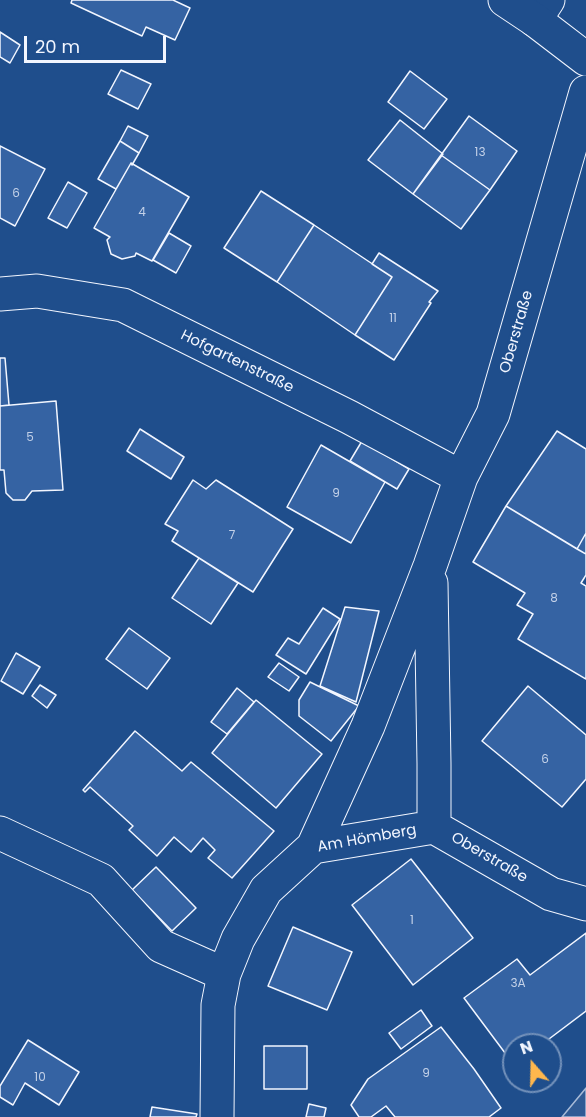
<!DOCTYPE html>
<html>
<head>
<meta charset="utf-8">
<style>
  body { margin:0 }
  #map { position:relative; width:586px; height:1117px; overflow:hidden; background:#1f4e8c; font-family:Poppins,sans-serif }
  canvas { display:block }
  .north { position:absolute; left:502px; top:1033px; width:60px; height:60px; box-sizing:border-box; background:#1f4e8c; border:2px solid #7391ba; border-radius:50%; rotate:340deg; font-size:16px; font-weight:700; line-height:24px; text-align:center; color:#f2f6ff }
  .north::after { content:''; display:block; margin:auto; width:21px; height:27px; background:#ffb74d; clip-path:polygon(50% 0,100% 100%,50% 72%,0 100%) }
  .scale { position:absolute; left:24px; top:36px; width:142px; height:27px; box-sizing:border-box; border:3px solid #f2f6ff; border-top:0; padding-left:8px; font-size:18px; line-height:21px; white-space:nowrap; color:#f2f6ff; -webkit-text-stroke:4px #1f4e8c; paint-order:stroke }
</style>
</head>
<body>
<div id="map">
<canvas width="586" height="1117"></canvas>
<div class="north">N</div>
<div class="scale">20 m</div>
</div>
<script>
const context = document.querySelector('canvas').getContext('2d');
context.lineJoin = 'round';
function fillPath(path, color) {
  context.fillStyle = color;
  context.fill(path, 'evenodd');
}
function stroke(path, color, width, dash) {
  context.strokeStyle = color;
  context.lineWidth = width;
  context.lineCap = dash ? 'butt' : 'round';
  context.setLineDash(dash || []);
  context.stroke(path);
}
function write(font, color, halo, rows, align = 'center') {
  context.font = font + ' Poppins,sans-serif';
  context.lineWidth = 4.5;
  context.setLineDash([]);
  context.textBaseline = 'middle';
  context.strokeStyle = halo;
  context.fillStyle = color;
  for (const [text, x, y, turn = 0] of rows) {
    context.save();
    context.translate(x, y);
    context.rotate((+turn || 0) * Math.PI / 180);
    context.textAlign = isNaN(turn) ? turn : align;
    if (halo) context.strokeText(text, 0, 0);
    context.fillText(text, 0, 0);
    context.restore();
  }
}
const built = new Path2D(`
  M586 1088V1117H562Z`);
const building = new Path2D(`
  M72 0H173L190 8 175 40 146 27 142 36 71 3Z
  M0 32 20 45 10 63 0 57Z
  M121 70 151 84 138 109 108 94Z
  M410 71 447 99 424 129 388 102Z
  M469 116 517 151 490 190 441 155Z
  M400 120 443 154 413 194 368 160Z
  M128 126 148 136 139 153 120 141Z
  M120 141 139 153 132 165 131 163 116 189 98 179Z
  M0 146 45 169 15 226 0 218Z
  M441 155 490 190 461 229 413 194Z
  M131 163 189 197 152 261 136 253 135 256 122 259 111 254 107 240 110 237 94 228Z
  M68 182 87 193 67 228 48 218Z
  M261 191 314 225 277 282 224 248Z
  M314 225 392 277 355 335 277 282Z
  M169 233 191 246 176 273 153 260Z
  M379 253 438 291 429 302 431 303 394 360 355 335 392 277 372 264Z
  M0 358H5L9 405 0 406Z
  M56 401 63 490 32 491 25 500H13L6 493 4 470H0V406Z
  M140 429 184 457 171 479 127 451Z
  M557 431 586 449V533L577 549 506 506Z
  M362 441 409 469 397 489 350 461Z
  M321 445 385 482 351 543 287 507Z
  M193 480 206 489 216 480 293 529 253 592 172 541 178 531 165 524Z
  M506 506 586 554V575L581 583 586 586V679L518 639 533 614 517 605 525 593 473 562Z
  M586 533V554L577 549Z
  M199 558 238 583 211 624 172 598Z
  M345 607 379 611 356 702 320 686Z
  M323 608 340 619 306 674 276 655 288 638 299 644Z
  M129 628 170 658 147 689 106 659Z
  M16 653 40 667 23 694 1 681Z
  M279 663 299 677 289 691 268 677Z
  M310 682 359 706 331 741 299 716V700Z
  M40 685 56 695 47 708 32 696Z
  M528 686 586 735V779L562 807 482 741Z
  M237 688 254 702 227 734 211 722Z
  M256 700 322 754 276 808 212 753Z
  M135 731 182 771 191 762 274 831 232 878 208 858 215 850 203 838 191 852 174 837 157 856 129 830 133 826 90 787 85 792 83 790Z
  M411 859 473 938 413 985 352 905Z
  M156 867 196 908 172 931 132 890Z
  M293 927 352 952 327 1010 268 986Z
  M586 933V1011L541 1045H514V1065L464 998 517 959 530 975Z
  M421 1010 432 1026 401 1049 389 1033Z
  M441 1027 474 1069 501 1108 489 1117H395L386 1106 371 1117H359L351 1105 368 1079Z
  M28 1040 79 1072 59 1105 25 1083 13 1105 0 1097V1086Z
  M264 1046H307V1089H264Z
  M309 1104 326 1108 324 1117H306Z
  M152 1107 197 1114 196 1117H150Z`);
const minor = new Path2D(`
  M535 20 548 0
  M0 294 37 291 123 305 349 417 461 477
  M431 583 434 764V827
  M434 827 551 894 586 904
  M0 833 101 880 161 946 224 974
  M313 847 368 726 430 566 461 477 493 414 586 92
  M217 1117 218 1005 224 974 238 939 266 890 313 847 434 827`);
const tertiary = new Path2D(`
  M505 0 535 20 586 59`);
const numberNames = [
  ["13",480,153],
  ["6",16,194],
  ["4",142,213],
  ["11",393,319],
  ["5",30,438],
  ["9",336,494],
  ["7",232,536],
  ["8",554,599],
  ["6",545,760],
  ["1",412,921],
  ["3A",518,984],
  ["9",426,1074],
  ["10",40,1078]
];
const streetNames = [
  ["Oberstraße",517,332,-74],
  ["Hofgartenstraße",237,362,26],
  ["Am Hömberg",367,839,-10],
  ["Oberstraße",489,858,30]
];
fillPath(built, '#305b95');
stroke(built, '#a8bbd7', 1.5);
fillPath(building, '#3563a3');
stroke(building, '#f2f6ff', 1.5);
stroke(minor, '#f2f6ff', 35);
stroke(tertiary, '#f2f6ff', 35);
stroke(minor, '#1f4e8c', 33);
stroke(tertiary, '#1f4e8c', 33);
write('12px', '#c3d1e8', null, numberNames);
write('15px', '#f2f6ff', '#1f4e8c', streetNames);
</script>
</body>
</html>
